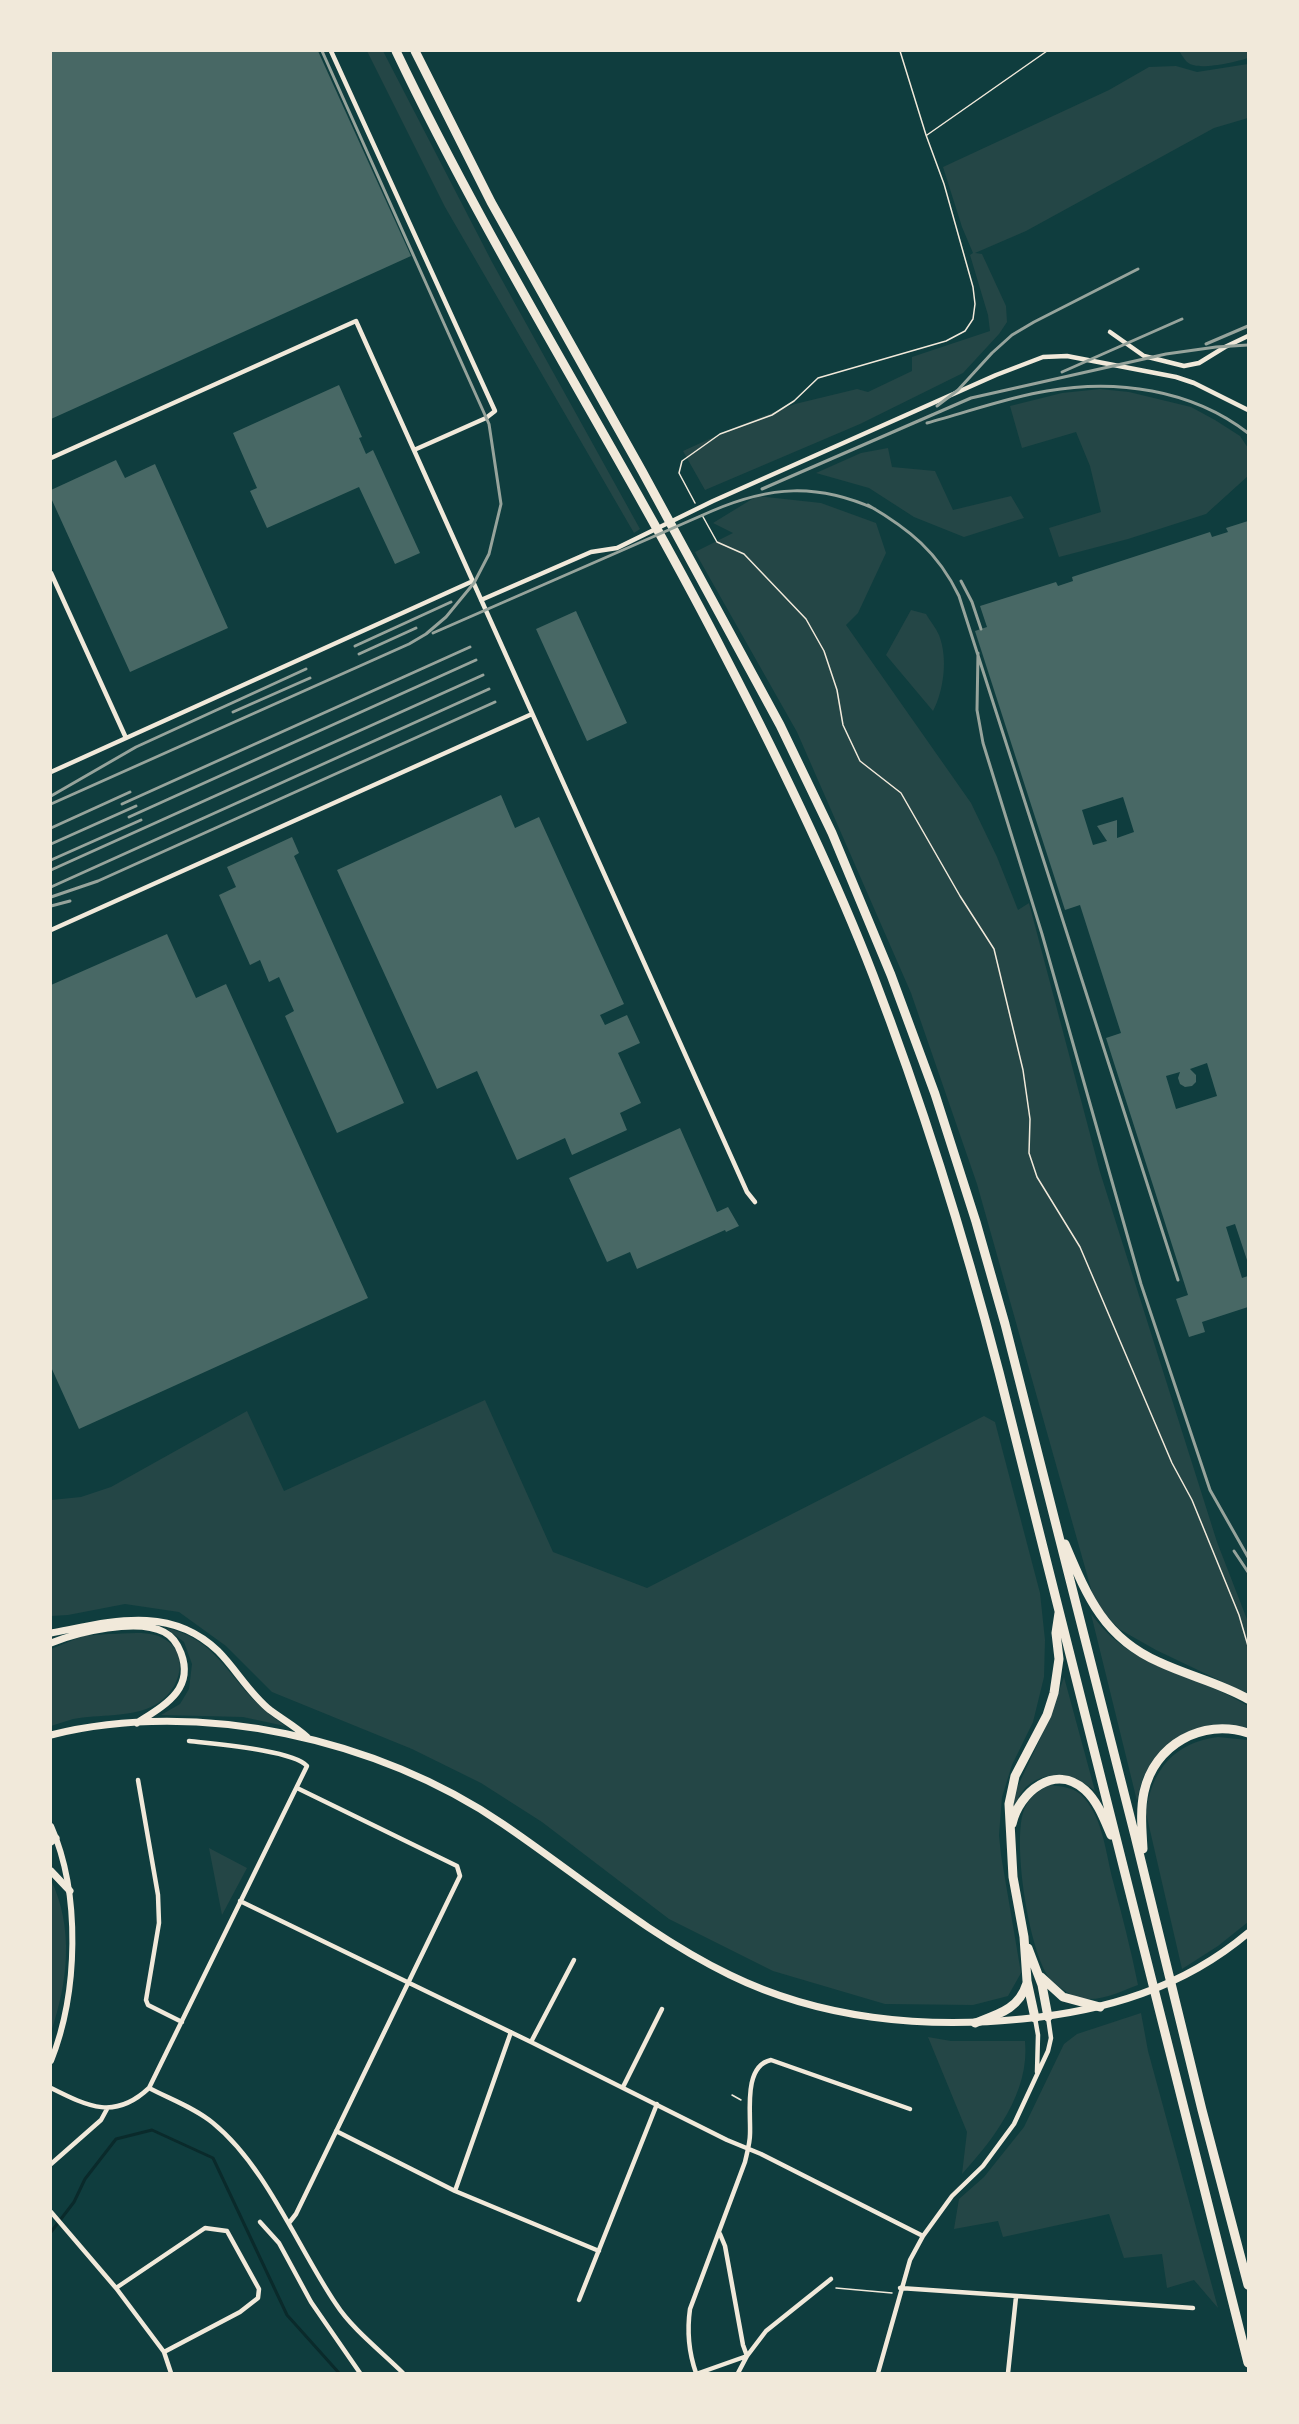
<!DOCTYPE html>
<html>
<head>
<meta charset="utf-8">
<style>
  body { margin:0 }
  #map { position:relative; width:1299px; height:2424px; overflow:hidden; background:#0f3d3e; font-family:"Fira Sans Condensed",sans-serif }
  canvas { display:block }
  .frame { position:absolute; inset:0; border:52px solid #f1e9da; pointer-events:none }
</style>
</head>
<body>
<div id="map">
<canvas width="1299" height="2424"></canvas>
<div class="frame"></div>
</div>
<script>
const context = document.querySelector('canvas').getContext('2d');
context.lineJoin = 'round';
function fillPath(path, color) {
  context.fillStyle = color;
  context.fill(path, 'evenodd');
}
function stroke(path, color, width, dash) {
  context.strokeStyle = color;
  context.lineWidth = width;
  context.lineCap = dash ? 'butt' : 'round';
  context.setLineDash(dash || []);
  context.stroke(path);
}
const green = new Path2D(`
  M367 51H383L492 262 640 529 634 533 445 207Z
  M1179 51H1248V58C1236 62 1205 69 1193 65 1186 64 1183 56 1179 51Z
  M1248 64V118L1214 128 1026 231 975 253 982 254 1006 306 1007 322 999 334 963 373 860 424 705 490 683 451 738 426 795 404 857 389 868 392 912 371V357L990 331 988 315 970 255 973 253 962 227 943 167 1109 90 1149 67 1176 66 1197 72Z
  M1100 389 1129 392 1191 407 1215 420 1240 436 1248 448V476L1206 514 1128 539 1059 557 1049 528 1101 512 1090 466 1076 432 1022 448 1010 406 1062 393Z
  M888 448 892 467 935 471 953 510 1011 496 1024 518 964 537 914 517 869 488 816 473 861 453Z
  M757 496 821 503 876 523 886 553 858 613 846 625 971 803 997 857 1018 910 1029 903 1100 1172 1217 1542 1248 1622V1694L1156 1650 1119 1629 1095 1603 977 1184 911 993 797 732 695 552 733 533 713 523Z
  M911 610 926 614C930 621 936 628 939 635 948 658 944 690 933 711L886 655Z
  M485 1400 553 1552 647 1588 984 1416 995 1422 1040 1593 1045 1640 1044 1677 1033 1722 1012 1765 1002 1797 999 1835 1001 1855 1021 1973 1008 1996 973 2005 885 2004 773 1971 669 1919 542 1822 481 1783 412 1749 272 1692 226 1646 179 1612 125 1604 68 1615 51 1616V1500L81 1497 111 1487 247 1411 284 1491Z
  M1091 1614C1135 1673 1190 1670 1248 1706V1728C1210 1720 1175 1729 1153 1762 1150 1767 1145 1772 1143 1778 1140 1785 1139 1793 1137 1801Z
  M166 1628C210 1638 222 1665 250 1696 261 1708 273 1717 285 1726L243 1717 161 1715 180 1704 189 1689 192 1664 184 1642Z
  M108 1634C122 1634 141 1631 155 1635 192 1646 184 1689 155 1705 131 1718 99 1714 73 1719 66 1721 58 1724 51 1726V1649L83 1636Z
  M1064 1677 1095 1791C1075 1774 1048 1768 1026 1787 1020 1793 1016 1803 1013 1811L1015 1792 1048 1722Z
  M1218 1737 1248 1740V1922L1218 1946 1182 1969 1146 1813C1151 1770 1175 1742 1218 1737Z
  M1050 1785C1063 1787 1075 1787 1084 1798 1103 1819 1106 1854 1113 1881 1122 1915 1131 1950 1138 1985 1119 1992 1093 2006 1072 1995 1066 1992 1055 1984 1050 1979 1029 1952 1013 1846 1023 1813 1027 1799 1037 1791 1050 1785Z
  M209 1848 247 1868 222 1915Z
  M51 1880C74 1928 68 1982 51 2032Z
  M1141 2013 1148 2051 1218 2308 1194 2280 1167 2288 1162 2254 1124 2258 1109 2214 1003 2237 998 2221 954 2229 959 2199 984 2177 1024 2127 1064 2044 1077 2034Z
  M928 2037 951 2041H1025C1030 2092 994 2139 962 2174L967 2132Z`);
const stream = new Path2D(`
  M51 2232 74 2202 85 2179 116 2139 152 2130 213 2158 287 2315 339 2373`);
const building = new Path2D(`
  M51 51H318L411 256 51 419Z
  M339 385 362 437 359 438 366 454 373 450 420 553 395 564 359 487 267 528 250 491 257 488 233 433Z
  M116 460 125 478 155 464 228 628 130 672 51 498V490Z
  M1248 521V1263L1235 1224 1226 1227 1242 1278 1248 1276V1307L1202 1322 1205 1332 1189 1337 1176 1299 1188 1295 1106 1038 1121 1033 1080 905 1065 910 975 631 987 627 980 606 1056 582 1058 586 1073 581 1072 577 1210 532 1212 537 1228 532 1226 528ZM1123 797 1134 832 1117 838V820L1097 826 1107 841 1093 845 1082 810ZM1207 1063 1217 1096 1176 1109 1166 1076 1180 1072 1178 1078 1180 1084 1185 1087 1192 1086 1196 1082V1075L1190 1069Z
  M576 611 627 723 587 741 536 629Z
  M501 795 515 828 539 817 624 1004 600 1015 605 1025 627 1015 640 1043 618 1053 641 1103 620 1113 627 1130 572 1155 565 1138 517 1160 477 1071 437 1089 337 870Z
  M292 837 299 853 294 856 404 1103 337 1133 285 1016 294 1011 279 977 269 982 260 960 250 965 219 895 236 887 227 867Z
  M167 934 196 998 226 984 368 1298 79 1429 51 1367V985Z
  M680 1128 717 1212 728 1207 739 1226 726 1232 725 1230 637 1269 630 1252 607 1262 569 1178Z`);
const path = new Path2D(`
  M927 135 1047 51
  M695 503 679 473 682 461 720 434 772 415 794 401 818 378 946 341 965 331 973 319 975 304 973 287 944 184 926 135 900 51
  M702 515 717 542 744 554 806 619 824 651 837 690 843 725 860 761 901 793 960 896 994 949 1023 1070 1030 1119 1029 1153 1037 1177 1080 1247 1172 1463 1192 1500 1239 1615 1248 1646
  M732 2095 741 2100
  M836 2288 892 2293`);
const minor = new Path2D(`
  M331 51 495 411 486 418 414 450
  M1110 332 1144 356 1184 366 1199 363 1225 347 1248 336
  M51 458 356 321 747 1192 755 1202
  M51 573 126 738
  M481 600 591 552 617 548 713 501 996 375 1043 357 1067 356 1176 377 1194 383 1248 410
  M51 772 473 581
  M51 930 532 714
  M138 1780 158 1895 159 1923 146 2000 148 2005 182 2022
  M240 1901 531 2042 727 2140 761 2154 923 2236
  M1035 2018 1038 2035 1037 2072
  M531 2042 574 1960
  M623 2087 662 2009
  M51 2088C89 2107 115 2120 149 2088L307 1766C293 1750 213 1744 189 1741
  M149 2088C170 2099 195 2108 213 2123 266 2166 298 2248 336 2304 352 2329 382 2352 403 2373
  M336 2131 455 2191 599 2251
  M51 2164 101 2120 107 2109
  M455 2191 511 2032
  M51 2212 116 2288 164 2352 171 2373
  M260 2222 279 2243 311 2302 360 2373
  M289 2223 296 2214 460 1876 457 1866 297 1788
  M720 2234 725 2246 743 2345 747 2356 738 2373
  M116 2288 205 2228 227 2231 259 2289 258 2298 240 2312 164 2352
  M900 2288 1193 2308
  M579 2300 657 2104
  M696 2373C689 2353 687 2330 690 2309L745 2162C747 2153 750 2143 750 2134 751 2113 743 2066 771 2060L910 2109
  M699 2373 747 2356 766 2331 831 2279
  M878 2373 910 2260 923 2236 952 2196 983 2166 1014 2124 1048 2051 1051 2038 1048 2017
  M1008 2373 1016 2297`);
const tertiary = new Path2D(`
  M51 1826C81 1894 78 1993 51 2061`);
const secondary = new Path2D(`
  M51 1633C110 1622 169 1604 218 1651 236 1669 249 1693 270 1710 282 1719 295 1726 307 1737
  M51 1643C78 1632 137 1618 164 1632 172 1636 178 1645 181 1653 195 1690 163 1706 137 1723
  M51 1735C199 1698 379 1739 503 1824 578 1875 648 1935 730 1975 820 2019 923 2029 1022 2019 1105 2011 1183 1988 1248 1933
  M51 1842 56 1838
  M51 1871 70 1891`);
const motorway = new Path2D(`
  M396 51C495 259 620 451 725 656 779 760 831 866 873 975 923 1105 964 1237 999 1372L1248 2363
  M415 51 491 202 642 471 780 725 832 833 891 975 935 1094 976 1222 1005 1324 1135 1836 1202 2110 1248 2285
  M1065 1544C1087 1596 1104 1638 1159 1662 1189 1676 1220 1683 1248 1699
  M1012 1824C1019 1792 1055 1763 1085 1790 1098 1802 1104 1819 1111 1835
  M1143 1849C1142 1830 1140 1811 1144 1792 1154 1745 1202 1718 1248 1733
  M1028 1948 1042 1985 1048 2017
  M1041 1977 1063 1997 1100 2007
  M1035 2018 1027 1981 1024 1937 1013 1877 1009 1804 1015 1776 1047 1715 1054 1693 1059 1659 1056 1633 1059 1613
  M975 2023C999 2014 1019 2009 1027 1983`);
const rail = new Path2D(`
  M1206 344 1248 326
  M1062 372 1182 319
  M937 406 958 390 992 353 1012 335 1034 322 1138 269
  M927 423C965 413 1008 397 1047 391 1116 379 1191 389 1248 433
  M762 489 971 398 1166 354 1216 347 1248 345
  M868 505C909 529 938 552 959 596L1178 1280
  M961 581 972 602 981 629
  M433 633 712 511C770 486 817 483 875 509
  M355 646 451 602
  M978 653 977 710 983 743 1042 934 1141 1284 1210 1490 1248 1557
  M359 654 416 628
  M233 712 310 678
  M51 796 136 747 306 669
  M51 804 409 644 426 634 446 617 474 583 489 554 501 504 489 424 322 51
  M122 804 470 647
  M129 817 476 660
  M51 828 130 792
  M51 844 136 806
  M51 860 141 820
  M51 870 483 675
  M51 887 489 689
  M51 897 98 881 495 702
  M51 906 70 901
  M1234 1551 1248 1572`);
fillPath(green, '#244646');
stroke(stream, '#0a2a2b', 3);
fillPath(building, '#486865');
stroke(path, '#f1e9da', 1.5);
stroke(minor, '#f1e9da', 4.5);
stroke(tertiary, '#f1e9da', 6);
stroke(secondary, '#f1e9da', 7);
stroke(motorway, '#f1e9da', 9);
stroke(rail, '#97a49c', 3);
</script>
</body>
</html>
